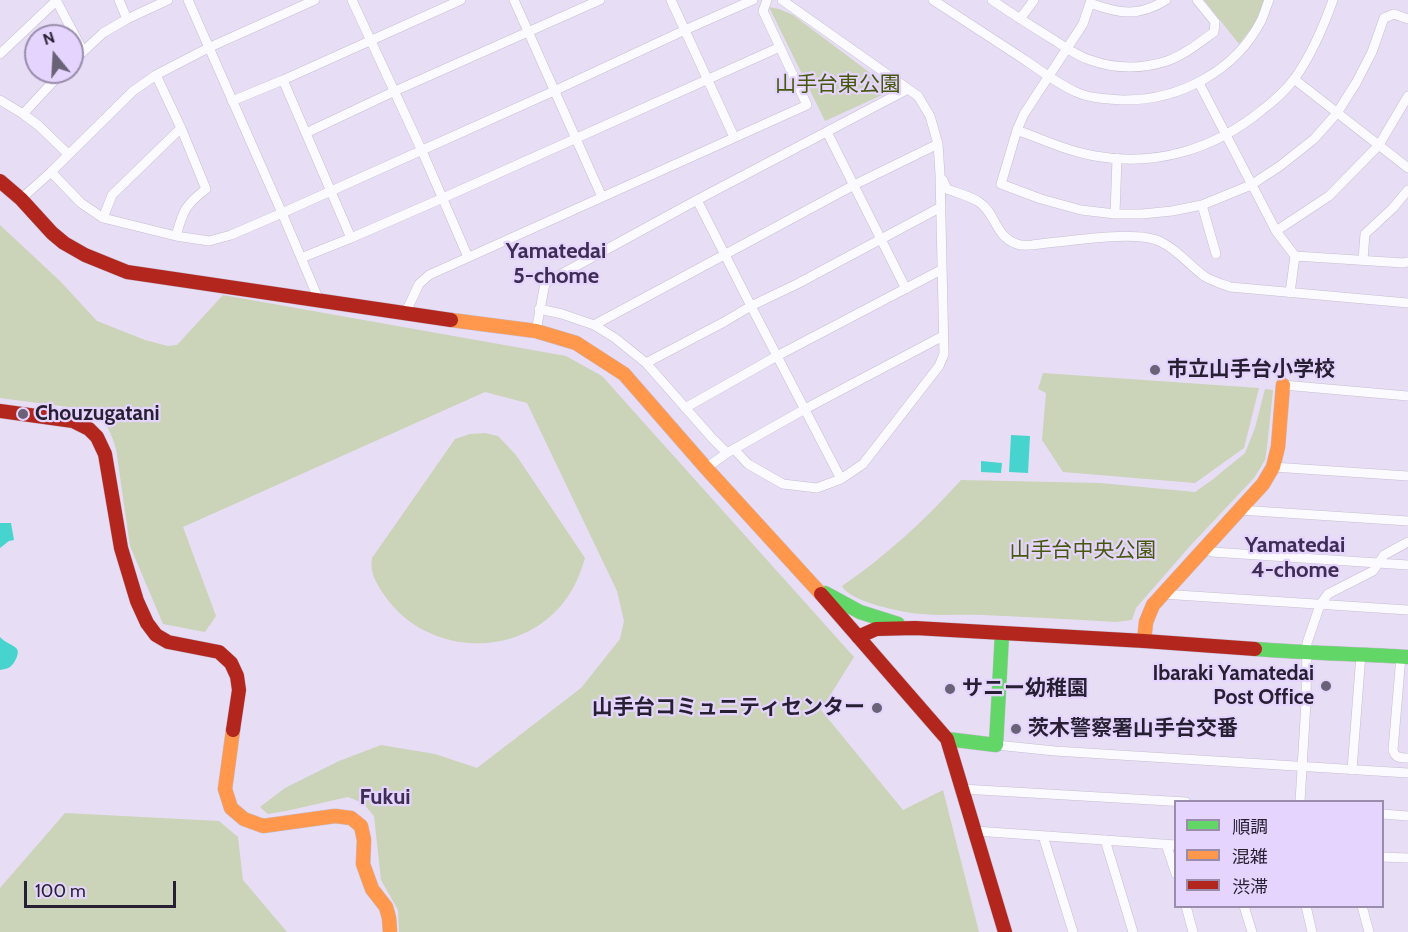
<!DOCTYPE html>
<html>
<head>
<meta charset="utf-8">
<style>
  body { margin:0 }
  #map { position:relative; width:1408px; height:932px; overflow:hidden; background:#e7def5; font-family:Cabin,"Noto Sans JP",sans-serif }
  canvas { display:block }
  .legend { position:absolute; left:1174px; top:800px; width:210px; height:108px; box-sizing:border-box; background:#e5d5fe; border:2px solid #998cac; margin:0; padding:8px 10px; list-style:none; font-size:18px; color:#271f32 }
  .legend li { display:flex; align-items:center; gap:12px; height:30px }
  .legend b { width:30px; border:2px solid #998cac }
  .north { position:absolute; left:24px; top:24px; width:60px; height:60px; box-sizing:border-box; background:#e5d5fe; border:2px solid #998cac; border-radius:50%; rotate:342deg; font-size:16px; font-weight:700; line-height:24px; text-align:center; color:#271f32 }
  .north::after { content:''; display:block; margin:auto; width:21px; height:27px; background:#6a6276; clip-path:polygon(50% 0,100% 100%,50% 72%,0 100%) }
  .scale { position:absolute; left:24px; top:881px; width:152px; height:27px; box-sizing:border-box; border:3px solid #271f32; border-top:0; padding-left:8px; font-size:18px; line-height:21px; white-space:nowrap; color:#271f32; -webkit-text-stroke:4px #e5d5fe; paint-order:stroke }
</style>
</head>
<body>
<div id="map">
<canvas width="1408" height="932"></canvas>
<ul class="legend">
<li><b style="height:8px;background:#63d668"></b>順調</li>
<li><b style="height:8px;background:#ff974d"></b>混雑</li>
<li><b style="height:8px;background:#b3261e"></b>渋滞</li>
</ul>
<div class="north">N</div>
<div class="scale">100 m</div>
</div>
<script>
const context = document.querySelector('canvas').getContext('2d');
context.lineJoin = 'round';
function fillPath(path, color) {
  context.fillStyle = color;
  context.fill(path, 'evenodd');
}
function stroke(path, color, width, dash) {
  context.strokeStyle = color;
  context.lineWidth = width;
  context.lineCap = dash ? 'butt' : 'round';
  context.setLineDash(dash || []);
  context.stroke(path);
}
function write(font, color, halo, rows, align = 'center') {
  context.font = font + ' Cabin,"Noto Sans JP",sans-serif';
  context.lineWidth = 4.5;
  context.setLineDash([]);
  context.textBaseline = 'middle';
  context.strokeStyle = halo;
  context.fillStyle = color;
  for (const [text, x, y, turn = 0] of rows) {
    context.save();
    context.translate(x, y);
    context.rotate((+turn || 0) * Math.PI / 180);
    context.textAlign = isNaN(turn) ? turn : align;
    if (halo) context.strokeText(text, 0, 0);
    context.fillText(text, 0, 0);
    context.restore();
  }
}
const green = new Path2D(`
  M1204 0H1265L1254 25 1239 44Z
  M769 7 779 9 793 15 893 90 825 121Z
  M0 225 60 281 97 321 145 340 168 346 177 345 223 295 566 356 602 376 854 657 821 710 903 810 943 790 979 932H399L398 910 381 880 374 816 363 803 348 797 286 811 268 814 260 807 285 788 339 761 381 745 435 754 477 768 581 688 620 639 624 621 617 591 527 403 485 392 183 527 216 616 205 632 163 624 130 546 116 449C110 428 104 417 83 409L0 398Z
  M1043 373 1259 388 1244 448 1195 483 1063 472 1042 440 1046 393 1038 389Z
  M1265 389 1273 390 1267 447 1265 460 1254 478 1190 546 1136 608 1132 620 1116 622C1071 619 1027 617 982 615 962 614 942 616 922 614 904 613 850 602 842 586 886 556 925 520 961 480L1100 483 1195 492 1212 480 1245 453 1255 428Z
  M485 433 498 436 516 455 585 558C579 579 570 598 554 613 505 660 423 651 385 596 377 585 369 572 372 558L455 439 470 434Z
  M65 813 219 821 238 837 243 880 287 932H0V888Z`);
const water = new Path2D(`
  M1011 435 1030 436 1028 473 1009 472Z
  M981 461 1002 463 1001 473 981 472Z
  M0 523H11L14 540 9 541 0 548Z
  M0 637C4 642 14 645 17 649 20 654 14 664 10 667 7 669 3 669 0 670Z`);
const street = new Path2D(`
  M56 0 83 51
  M119 0 127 19
  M188 0 282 213 319 300
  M352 0 422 151 468 257
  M514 0 602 197
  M671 0 734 137
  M933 0C964 20 994 40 1025 60 1041 71 1058 84 1076 92 1091 99 1109 99 1125 100 1180 100 1235 71 1261 21 1264 15 1266 7 1269 0
  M992 0C1012 14 1033 27 1054 40 1065 47 1077 56 1090 60 1115 69 1142 69 1167 61 1184 55 1199 43 1214 32L1215 22 1197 0
  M1091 0 1083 24 1024 114 1017 130 1001 184 1041 199 1081 210 1115 214H1142L1172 211 1202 205 1251 185 1280 166 1314 139 1337 113 1356 83 1372 52 1384 18 1394 14 1408 19
  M1090 3C1119 14 1139 17 1166 0
  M1020 19 1034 0
  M0 54 56 1
  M72 62 103 33 127 19 168 0
  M156 75 181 128 206 189C185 205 183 211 176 236
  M1294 79 1408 168
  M283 80 351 238
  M1199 83 1276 231 1295 256 1403 263 1408 262
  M0 100 23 114 38 125 68 154
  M232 101 283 80 461 0
  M23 114 62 72
  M1017 130C1043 140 1068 151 1095 156 1156 167 1215 149 1262 110 1274 101 1286 90 1295 78 1312 54 1323 28 1333 0
  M827 132 906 289
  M306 133 395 91 600 0
  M51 172 81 203 103 218 176 236 209 241 231 235 282 213 554 91 685 30 753 0
  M943 180 947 189C957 193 970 196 979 202 996 213 995 237 1017 244 1021 246 1027 245 1032 245 1062 242 1136 229 1161 242 1178 250 1189 265 1204 276 1212 281 1222 284 1230 287L1408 303
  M21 199 51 172 133 91 156 75 208 48 315 0
  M697 200 751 306 841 479
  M1202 205 1216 254
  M1115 214 1117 158
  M103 218 112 195 181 128
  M1276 231 1329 196 1379 145 1408 96
  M301 258 351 238 443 198 780 47
  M1363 260 1365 234 1393 208 1408 190
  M1290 293 1295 256
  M539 309 562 314 594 325 615 338 646 363 712 438 727 453
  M405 314 419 284 429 275 807 105 763 11 767 0
  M594 325 854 185 938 144
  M536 331 545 283 697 200 908 89
  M646 363 724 322 751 306 797 284 941 207
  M1283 385 1408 396
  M685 408 777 356 941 270
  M734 449 748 464 783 484 817 488 841 479 863 464 939 366 944 354 940 174 938 144 930 116 918 96 782 0
  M1273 467 1408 476
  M706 468 727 453 805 409 943 336
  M1239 510 1408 521
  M1204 548 1212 552 1408 565
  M1162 594 1408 610
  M1401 656 1393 750C1395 758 1400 758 1408 758
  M996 745 1055 751 1408 773
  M1352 770 1361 654
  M962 789 1186 802
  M1300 802 1306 702 1307 643 1320 605 1328 594 1373 571 1384 555 1408 542
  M1382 814 1408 816
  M975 831 1176 845
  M1043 836 1073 932
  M1105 840 1133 932
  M1166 844 1176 874
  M1382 857 1408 858
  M1186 906 1193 932
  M1244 906 1252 932
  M1306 906 1312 932
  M1362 906 1369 932`);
const fast = new Path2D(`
  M825 593 860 612 898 624
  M1255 649C1306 653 1357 654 1408 657
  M947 739 996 745 1002 634`);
const slow = new Path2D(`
  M451 320 536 331 576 343 624 374 706 468 821 594
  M1144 641 1146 622 1153 605 1263 484 1273 467 1278 447 1283 385
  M233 730 225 789 231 808 244 819 263 826 335 816 351 818 361 826 364 840 363 864 372 889 386 907 389 918 390 932`);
const jam = new Path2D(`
  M0 181 21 199 52 233 64 243 85 255 127 272 451 320
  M0 411 73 421 89 429 97 437 105 454 121 548 137 601 147 623 156 635 168 642 219 652 231 663 237 676 239 690 233 730
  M821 594 947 739 1005 932
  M858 637 876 629 915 628 1144 641 1255 649`);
const markers = [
  [1155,370,6,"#6a6276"],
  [23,414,6,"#6a6276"],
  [1326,686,6,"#6a6276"],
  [950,689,6,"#6a6276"],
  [877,708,6,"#6a6276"],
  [1016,729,6,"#6a6276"]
];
const parkNames = [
  ["山手台東公園",838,85],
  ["山手台中央公園",1083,551]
];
const poiNames = [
  ["市立山手台小学校",1167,370],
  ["Chouzugatani",35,414],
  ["Ibaraki Yamatedai",1314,674,"right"],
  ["Post Office",1314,698,"right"],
  ["サニー幼稚園",962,689],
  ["山手台コミュニティセンター",865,708,"right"],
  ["茨木警察署山手台交番",1028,729]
];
const neighbourhoodNames = [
  ["Yamatedai",556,252],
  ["5-chome",556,277],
  ["Yamatedai",1295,546],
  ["4-chome",1295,571],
  ["Fukui",385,798]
];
fillPath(green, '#cbd3b8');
fillPath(water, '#47d4ce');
stroke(street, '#c5bdd0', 10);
stroke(fast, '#c5bdd0', 15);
stroke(slow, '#c5bdd0', 15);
stroke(jam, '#c5bdd0', 15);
stroke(street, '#fbfafe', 9);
stroke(fast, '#63d668', 14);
stroke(slow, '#ff974d', 14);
stroke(jam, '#b3261e', 14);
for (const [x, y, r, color] of markers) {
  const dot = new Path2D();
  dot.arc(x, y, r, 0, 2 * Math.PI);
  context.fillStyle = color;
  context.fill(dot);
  stroke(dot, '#e5d5fe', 2);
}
write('21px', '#46590b', '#e5d5fe', parkNames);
write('bold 21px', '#271f32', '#e5d5fe', poiNames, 'left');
write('bold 22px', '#3f2d56', '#e5d5fe', neighbourhoodNames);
</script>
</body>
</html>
